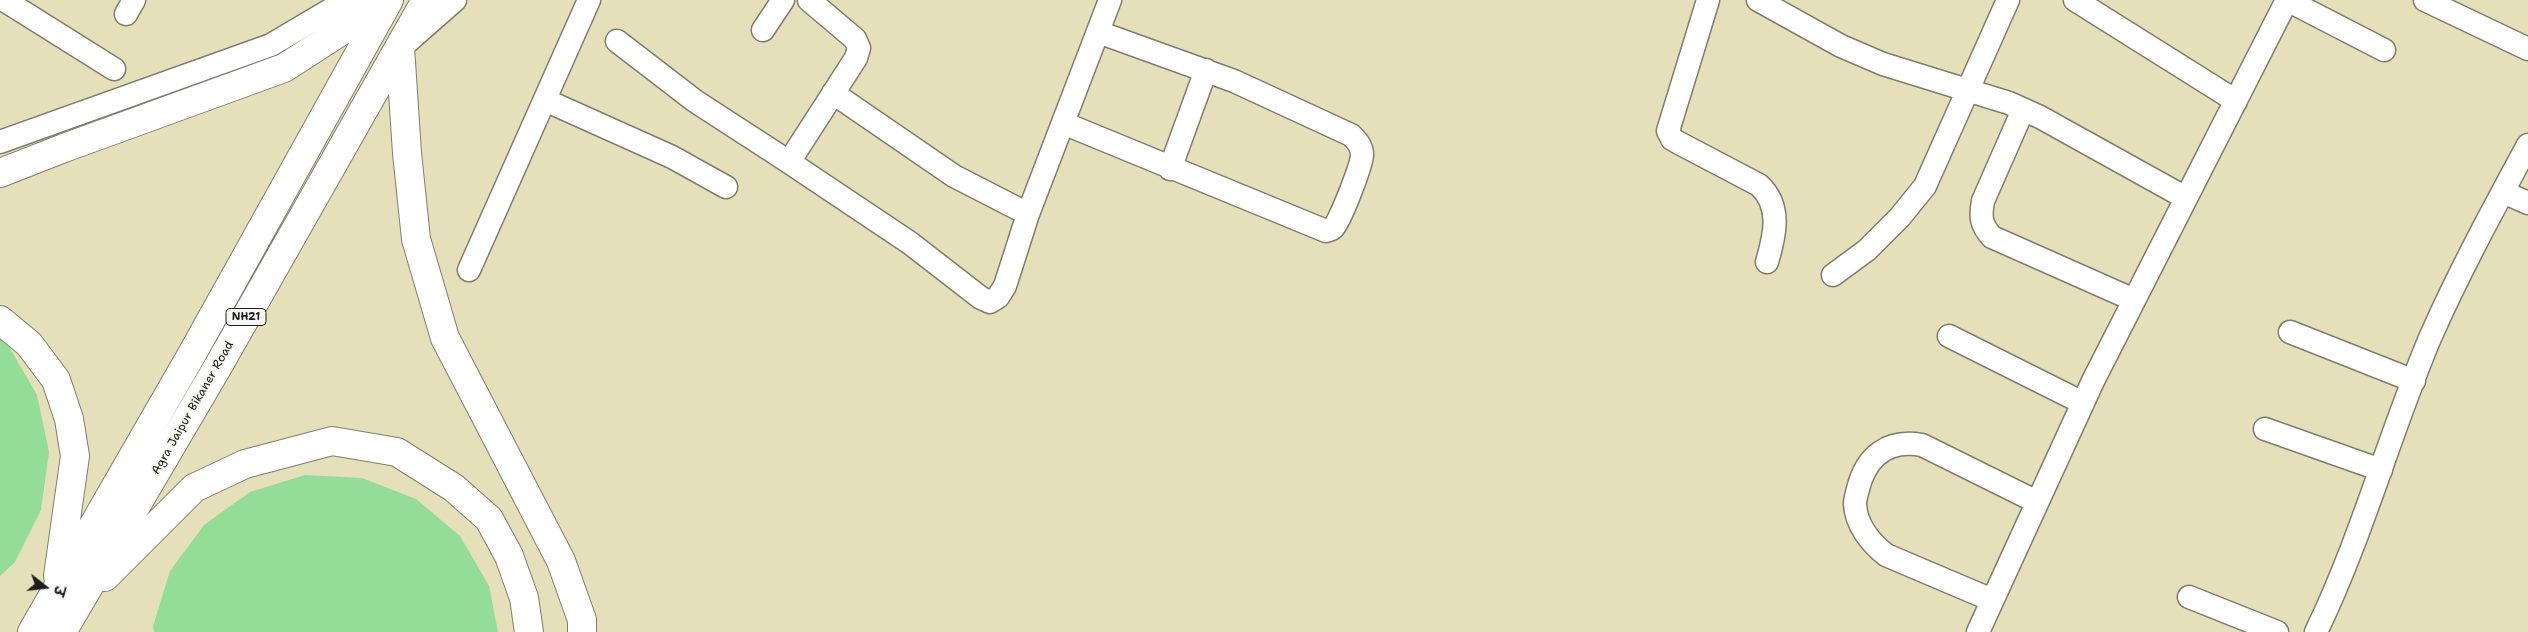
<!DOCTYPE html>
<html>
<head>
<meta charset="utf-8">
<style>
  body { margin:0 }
  #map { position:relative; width:2528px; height:632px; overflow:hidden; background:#e5dfba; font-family:"Shantell Sans","Playpen Sans Deva",sans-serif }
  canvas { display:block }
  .north { position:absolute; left:20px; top:562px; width:50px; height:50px; -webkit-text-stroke:4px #f6f6f2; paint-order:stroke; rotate:106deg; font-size:14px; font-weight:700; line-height:20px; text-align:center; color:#1c1c1c }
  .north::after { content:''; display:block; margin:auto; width:18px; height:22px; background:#1c1c1c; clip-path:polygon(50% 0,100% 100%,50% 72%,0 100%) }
</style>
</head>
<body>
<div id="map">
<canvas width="2528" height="632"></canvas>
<div class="north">उ</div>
</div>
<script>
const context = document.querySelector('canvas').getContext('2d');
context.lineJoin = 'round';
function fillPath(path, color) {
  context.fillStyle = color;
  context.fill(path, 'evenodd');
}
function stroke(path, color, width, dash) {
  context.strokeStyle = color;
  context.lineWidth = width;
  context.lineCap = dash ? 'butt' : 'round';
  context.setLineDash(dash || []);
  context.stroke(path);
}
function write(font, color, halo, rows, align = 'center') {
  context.font = font + ' "Shantell Sans",sans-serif';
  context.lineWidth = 4;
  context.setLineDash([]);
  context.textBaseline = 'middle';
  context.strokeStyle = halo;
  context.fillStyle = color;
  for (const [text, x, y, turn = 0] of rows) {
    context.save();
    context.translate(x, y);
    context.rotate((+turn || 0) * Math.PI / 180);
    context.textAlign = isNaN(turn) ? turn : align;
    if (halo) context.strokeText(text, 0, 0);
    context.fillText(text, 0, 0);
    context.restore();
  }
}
const green = new Path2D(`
  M0 338 8 345 37 395 49 452 41 510 15 562 0 576Z
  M305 475 362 478 416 499 460 536 489 586 498 632H154L153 626 170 571 204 525 250 492Z`);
const minor = new Path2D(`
  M4 0 114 69
  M809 0 855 39 859 48 856 58 789 162 910 243 981 298 990 302 998 297 1005 286 1028 214 1110 0
  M1708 0 1668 131 1672 139 1679 143 1759 185C1782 206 1775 235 1767 262
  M1758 0 1841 46 1883 64 2009 103 2040 117 2186 198
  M2075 0 2236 101
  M2287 0 2384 50
  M2425 0 2528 49
  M126 14 134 0
  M763 30 783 0
  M617 41 695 101 789 162
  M405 44 455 0
  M833 93 954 176 1028 214
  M545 100 672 157 726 187
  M2023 110 1983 201C1980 217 1981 225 1992 237L2134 300
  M1063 123 1326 231C1328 230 1331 230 1333 228 1340 222 1362 164 1362 155 1362 146 1357 141 1351 135L1234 81 1098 32
  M0 142 271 45 347 0
  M1170 169 1206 70
  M2503 192 2528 203
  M469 270 589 0
  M1833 275 1867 250 1900 217 1925 186 2008 0
  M2290 332 2414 381
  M1949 336 2083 403
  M2265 429 2381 470
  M2189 597 2277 632
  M1992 600 1886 555C1871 543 1856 525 1855 504 1855 499 1857 493 1858 489 1866 456 1888 439 1922 445L2037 502
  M1978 632 2093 381 2287 0
  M2316 632C2362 537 2389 435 2430 338 2459 272 2494 208 2528 145`);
const highway = new Path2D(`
  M400 47 407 153 416 239 445 338 561 561 582 620V632
  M0 173 64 148 284 68 346 28 374 0
  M0 320 29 344 56 380 69 419 75 456 58 576
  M105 577 194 488 245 464 332 441 397 452 454 488 489 519 509 556 524 598 529 632
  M32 632 192 354 389 0
  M62 632 220 363 426 0`);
const shields = [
  [246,317,40]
];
const shieldNames = [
  ["NH21",246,317]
];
const streetNames = [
  ["Agra Jaipur Bikaner Road",193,408,-60]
];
fillPath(green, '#94dd98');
stroke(minor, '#807e6b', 25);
stroke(highway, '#807e6b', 30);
stroke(minor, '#fff', 22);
stroke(highway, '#fff', 28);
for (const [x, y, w] of shields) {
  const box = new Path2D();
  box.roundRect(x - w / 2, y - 8.5, w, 17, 4);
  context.fillStyle = '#f6f6f2';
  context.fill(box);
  stroke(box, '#1c1c1c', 1);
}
write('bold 11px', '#1c1c1c', null, shieldNames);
write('12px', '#1c1c1c', '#f6f6f2', streetNames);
</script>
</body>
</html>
